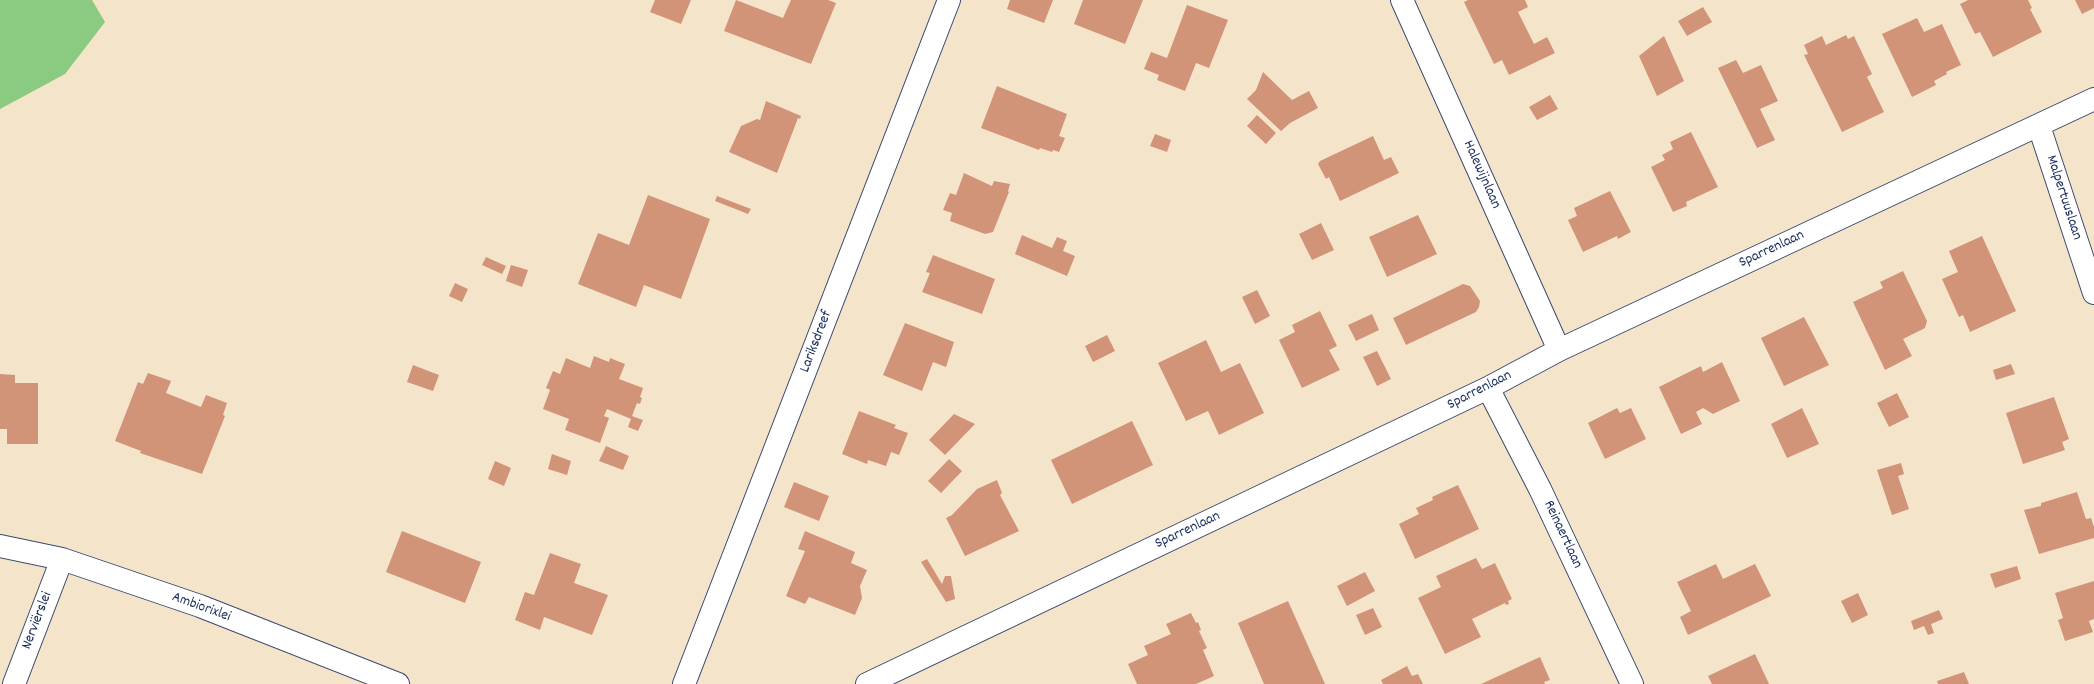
<!DOCTYPE html>
<html>
<head>
<meta charset="utf-8">
<style>
  body { margin:0 }
  canvas { display:block; background:#f4e4ca }
</style>
</head>
<body>
<canvas width="2094" height="684"></canvas>
<script>
const context = document.querySelector('canvas').getContext('2d');
context.lineJoin = 'round';
function fillPath(path, color) {
  context.fillStyle = color;
  context.fill(path, 'evenodd');
}
function stroke(path, color, width, dash) {
  context.strokeStyle = color;
  context.lineWidth = width;
  context.lineCap = dash ? 'butt' : 'round';
  context.setLineDash(dash || []);
  context.stroke(path);
}
function write(font, color, halo, rows, align = 'center') {
  context.font = font + ' Dekko,sans-serif';
  context.lineWidth = 3.5;
  context.setLineDash([]);
  context.textBaseline = 'middle';
  context.strokeStyle = halo;
  context.fillStyle = color;
  for (const [text, x, y, turn = 0] of rows) {
    context.save();
    context.translate(x, y);
    context.rotate((+turn || 0) * Math.PI / 180);
    context.textAlign = isNaN(turn) ? turn : align;
    if (halo) context.strokeText(text, 0, 0);
    context.fillText(text, 0, 0);
    context.restore();
  }
}
const green = new Path2D(`
  M0 0H92L105 22 65 74 0 109Z`);
const building = new Path2D(`
  M655 0H691L681 24 650 12Z
  M736 0 783 18 791 0H828L836 3 811 64 724 31Z
  M1010 0H1053L1044 23 1007 9Z
  M1083 0H1143L1125 44 1074 24Z
  M1468 0H1525L1528 7 1518 12 1534 44 1547 37 1555 53 1509 75 1502 60 1494 64 1464 2Z
  M1968 0H2028L2032 8 2030 9 2042 32 1993 57 1980 32 1975 34 1960 4Z
  M2075 0H2094V8L2082 14Z
  M1187 5 1228 20 1209 68 1196 63 1185 91 1157 80 1159 75 1144 69 1151 52 1167 58Z
  M1703 7 1712 22 1687 36 1678 21Z
  M1917 18 1924 32 1942 24 1961 65 1946 72 1947 74 1934 81 1936 85 1912 97 1882 34Z
  M1846 35 1848 39 1854 36 1872 74 1867 77 1884 112 1842 132 1804 55 1808 54 1804 45 1822 36 1826 45Z
  M1664 36 1684 81 1657 96 1639 56Z
  M1736 60 1743 73 1761 65 1778 101 1760 109 1775 140 1757 148 1718 68Z
  M1263 72 1292 100 1309 91 1318 108 1290 123 1281 131 1247 99 1256 90Z
  M997 86 1067 114 1059 136 1065 138 1059 152 1053 150 1052 152 1040 148 1039 150 981 128Z
  M1550 95 1558 109 1537 120 1529 107Z
  M766 101 801 116 800 119 798 118 777 173 729 152 741 126 757 119 760 120Z
  M1257 115 1276 133 1266 144 1247 126Z
  M1691 132 1718 187 1686 202 1687 206 1673 212 1651 167 1665 160 1662 155 1673 149 1670 142Z
  M1155 134 1171 140 1167 152 1150 146Z
  M1373 136 1384 160 1391 157 1399 173 1340 201 1329 177 1326 179 1318 164 1320 161Z
  M964 173 992 186 994 181 1010 184 1008 191 1009 192 993 232 985 234 950 221 952 213 943 210 950 193 956 195Z
  M1610 191 1631 232 1618 239 1617 236 1583 252 1568 220 1577 216 1574 208Z
  M648 195 710 219 681 299 644 285 636 307 578 284 598 233 629 245Z
  M717 196 751 209 748 214 715 201Z
  M1418 215 1437 254 1387 277 1369 237Z
  M1321 223 1334 250 1312 260 1299 234Z
  M1022 235 1052 248 1057 237 1067 241 1063 251 1075 256 1067 276 1015 254Z
  M1982 236 2016 311 1970 332 1963 315 1959 317 1942 279 1958 272 1949 251Z
  M933 255 995 279 982 314 922 292 930 273 926 272Z
  M486 257 506 266 502 274 482 265Z
  M511 265 528 270 522 287 506 281Z
  M1903 271 1927 321 1925 328 1903 339 1912 356 1885 370 1853 302 1883 288 1880 282Z
  M455 283 468 289 462 302 449 296Z
  M1463 284 1470 286 1480 301 1479 307 1476 312 1406 345 1393 318Z
  M1257 290 1270 316 1255 324 1242 297Z
  M1320 311 1337 346 1329 350 1340 370 1302 388 1279 340 1295 332 1292 325Z
  M1372 314 1379 330 1356 341 1348 325Z
  M1804 317 1829 365 1784 386 1761 338Z
  M905 323 954 342 946 367 933 362 922 391 883 375Z
  M1107 335 1115 351 1093 362 1085 346Z
  M1206 340 1221 372 1240 363 1264 413 1219 435 1208 411 1186 421 1158 363Z
  M1377 351 1391 379 1377 386 1363 357Z
  M594 356 609 362 610 358 625 364 619 379 643 388 640 397 642 398 640 404 637 403 632 416 643 420 638 431 628 427 631 419 607 409 604 416 609 418 600 443 565 430 569 419 543 409 550 390 546 388 553 371 560 374 566 358 590 368Z
  M1722 362 1740 401 1713 414 1703 408 1696 412 1702 424 1681 434 1659 387 1701 366 1703 372Z
  M2011 364 2015 374 1996 380 1993 370Z
  M413 365 439 375 433 391 407 382Z
  M148 373 171 381 166 393 201 407 206 395 227 403 223 415 225 416 202 474 140 453 141 451 115 441 138 382 143 384Z
  M0 374 15 375V383H38V444H7V429H0Z
  M1897 393 1909 417 1889 427 1877 403Z
  M2054 397 2069 439 2062 442 2065 450 2023 464 2006 413Z
  M1617 408 1620 413 1631 408 1646 439 1605 459 1588 423Z
  M1802 408 1819 444 1787 458 1771 424Z
  M859 411 896 425 894 428 908 433 899 455 891 452 886 466 868 460 867 464 842 454Z
  M954 414 975 424 945 455 929 440Z
  M1132 421 1153 465 1072 504 1051 460Z
  M606 446 629 456 623 470 599 461Z
  M552 454 571 461 567 475 548 469Z
  M949 459 962 471 941 493 928 481Z
  M495 461 511 468 504 486 488 479Z
  M1901 463 1904 474 1898 476 1909 509 1892 515 1877 470Z
  M997 480 1002 493 1000 495 1019 531 965 556 946 518 952 515 977 489Z
  M794 482 829 496 819 521 784 507Z
  M1458 485 1479 529 1415 559 1399 524 1419 514 1416 508 1433 500 1432 497Z
  M2077 492 2086 519 2091 518 2094 527V538L2039 554 2024 510 2041 506V503Z
  M402 531 481 562 465 603 386 572Z
  M805 531 855 552 851 563 867 570 860 586 862 598 855 615 809 597 805 604 786 596 805 551 798 549Z
  M550 553 581 564 574 583 608 595 592 635 544 617 540 630 515 620 525 592 534 595Z
  M1476 558 1482 569 1495 563 1512 599 1508 601 1509 604 1506 605 1505 603 1472 619 1481 637 1445 654 1418 598 1441 587 1436 576Z
  M927 559 942 584 945 576H951L955 599 946 602 921 562Z
  M1716 564 1723 579 1755 564 1771 596 1688 635 1680 617 1691 611 1677 582Z
  M2017 566 2021 579 1995 588 1990 574Z
  M1365 572 1375 591 1347 606 1337 586Z
  M2094 581V619L2089 621 2093 632 2065 641 2058 620 2063 618 2055 593Z
  M1858 593 1868 615 1852 623 1841 601Z
  M1288 601 1325 684H1264L1238 623Z
  M1373 608 1382 627 1365 635 1356 615Z
  M1939 610 1943 619 1931 624 1934 633 1928 635 1924 626 1914 630 1911 621Z
  M1191 613 1196 623 1198 622 1201 630 1199 631 1207 648 1203 650 1214 676 1196 684H1137L1128 664 1148 655 1144 646 1171 634 1166 624Z
  M1755 654 1769 684H1712L1708 676Z
  M1540 657 1550 680 1544 682 1545 684H1481Z
  M1407 666 1412 676 1418 674 1423 684H1383L1381 680Z
  M1964 672 1969 684H1938L1937 681Z`);
const street = new Path2D(`
  M1402 0 1559 350
  M2039 126 2094 293
  M1488 388 1540 489 1632 684
  M0 546 62 559 200 606 398 684
  M14 684 62 559
  M684 684 949 0
  M867 684 1488 388 1559 350 2094 99`);
const streetNames = [
  ["Halewijnlaan",1481,175,66],
  ["Malpertuuslaan",2063,198,72],
  ["Sparrenlaan",1772,250,-25],
  ["Lariksdreef",817,342,-69],
  ["Sparrenlaan",1480,391,-27],
  ["Sparrenlaan",1188,531,-25],
  ["Reinaertlaan",1562,535,65],
  ["Ambiorixlei",201,608,20],
  ["Nerviërslei",38,621,-69]
];
fillPath(green, '#8bca81');
fillPath(building, '#d29479');
stroke(street, '#3c4a6e', 24);
stroke(street, '#fff', 22);
write('15px', '#1b2f5e', '#fff', streetNames);
</script>
</body>
</html>
